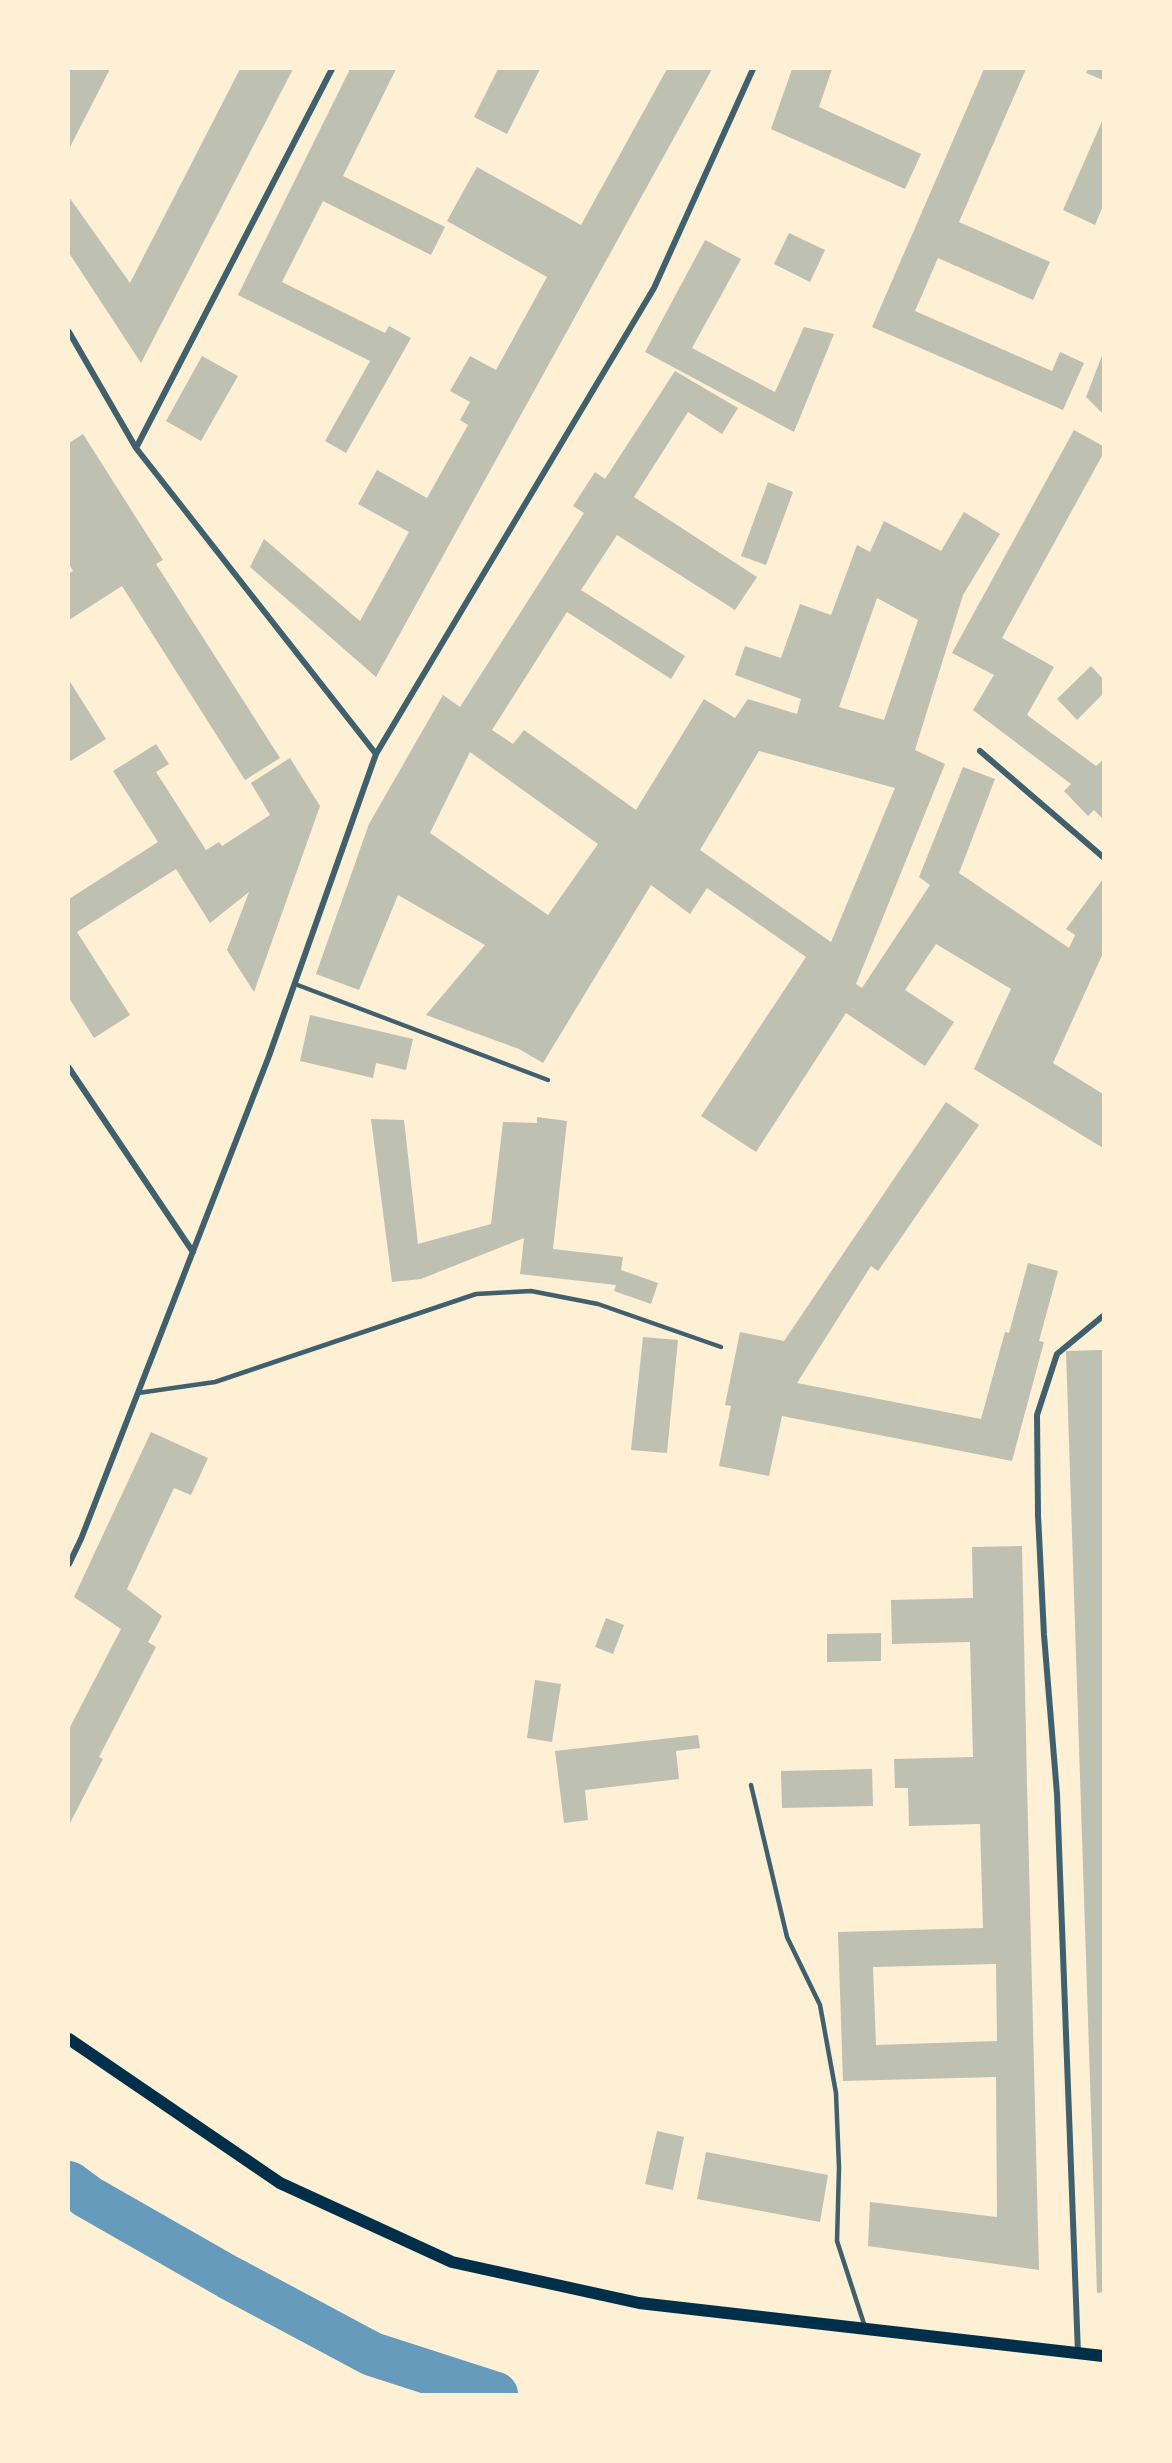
<!DOCTYPE html>
<html>
<head>
<meta charset="utf-8">
<style>
  body { margin:0 }
  #map { position:relative; width:1172px; height:2463px; overflow:hidden; background:#fdf0d5; font-family:"Zilla Slab",serif }
  canvas { display:block }
  .frame { position:absolute; inset:0; border:70px solid #fdf0d5; pointer-events:none }
</style>
</head>
<body>
<div id="map">
<canvas width="1172" height="2463"></canvas>
<div class="frame"></div>
</div>
<script>
const context = document.querySelector('canvas').getContext('2d');
context.lineJoin = 'round';
function stroke(path, color, width, dash) {
  context.strokeStyle = color;
  context.lineWidth = width;
  context.lineCap = dash ? 'butt' : 'round';
  context.setLineDash(dash || []);
  context.stroke(path);
}
function fillPath(path, color) {
  context.fillStyle = color;
  context.fill(path, 'evenodd');
}
const canal = new Path2D(`
  M69 2183 88 2197 228 2277 372 2354 496 2394`);
const building = new Path2D(`
  M69 69H110L69 149Z
  M240 69H293L141 363 69 253V197L130 283Z
  M350 69H396L343 176 445 227 431 255 323 201 282 282 385 333 389 326 411 338 346 453 325 441 370 361 238 295Z
  M498 69H540L507 134 474 117Z
  M667 69H712L376 677 250 567 264 539 360 621 409 532 358 504 377 470 427 498 468 425 460 420 470 402 450 391 470 356 496 370 547 277 447 221 464 190 477 167 581 225Z
  M792 69H832L819 107 921 154 905 189 771 129Z
  M984 69H1026L959 222 1050 262 1033 300 938 258 915 311 1052 371 1060 352 1084 363 1063 410 872 327Z
  M1088 69H1103V80L1086 73Z
  M1103 119V206L1095 225 1063 210Z
  M789 233 825 250 810 282 774 264Z
  M705 240 741 259 692 348 775 392 804 327 834 334 794 432 645 352Z
  M1103 353V414L1086 397Z
  M202 356 238 376 201 441 166 421Z
  M675 371 738 408 722 434 688 412 634 497 757 577 735 610 617 535 581 590 685 656 671 679 567 612 492 730 513 744 524 730 636 810 704 699 735 718 748 699 797 714 801 699 735 675 745 646 781 658 800 604 831 615 857 545 870 552 884 521 941 551 964 512 1000 534 963 595 915 750 945 764 856 984 862 988 930 885 919 877 963 767 995 779 959 873 1069 948 1075 935 1066 929 1103 879V953L1053 1063 1103 1094V1148L974 1069 1011 989 936 944 905 990 954 1022 925 1066 846 1013 756 1152 701 1116 806 957 707 888 690 914 651 885 543 1063 519 1049 426 1015 485 945 398 895 359 990 316 974 369 824 443 695 460 707 584 513 573 506 595 472 605 479ZM877 598 918 620 884 720 839 707ZM759 751 895 788 831 942 700 850ZM470 752 598 844 548 915 430 833Z
  M1074 430 1103 446V454L1002 638 1054 667 1027 715 1096 766 1103 760V819L1094 810 1088 816 1064 791 1071 784 973 710 994 675 952 653Z
  M83 434 163 560 156 564 280 758 245 780 122 586 69 620V573L73 571 69 564V443Z
  M768 482 793 492 766 565 741 556Z
  M1091 666 1103 679V694L1077 720 1057 699Z
  M69 680 106 739 69 762Z
  M156 744 169 764 156 772 206 850 219 842 222 846 270 815 251 783 290 758 320 806 254 992 227 950 249 892 210 923 176 869 77 932 130 1015 94 1038 69 998V899L158 842 113 771Z
  M310 1015 413 1039 406 1070 376 1063 373 1078 300 1061Z
  M946 1102 979 1125 878 1271 871 1266 797 1383 981 1419 1005 1332 1009 1333 1028 1263 1058 1271 1039 1341 1044 1342 1012 1461 782 1416 769 1476 719 1466 731 1406 725 1405 740 1332 784 1341Z
  M537 1117 567 1121 553 1249 623 1257 621 1270 658 1283 651 1304 614 1291 616 1285 520 1274 524 1238 421 1279 392 1282 371 1119 404 1120 418 1244 491 1224 503 1122 537 1123Z
  M643 1337 678 1340 667 1453 631 1450Z
  M1103 1350V2292L1097 2293 1066 1351Z
  M151 1432 208 1458 191 1495 174 1488 127 1589 162 1616 148 1642 156 1647 99 1757 103 1759 69 1825V1729L121 1629 74 1597Z
  M1022 1546 1027 1784 1039 2270 868 2246 870 2202 997 2217 996 2077 843 2081 838 1932 983 1928 980 1824 909 1826 908 1788H895L894 1759 973 1757 970 1642 892 1644 891 1600 973 1598 972 1547ZM996 1964 997 2041 876 2045 873 1967Z
  M606 1618 624 1625 613 1654 595 1647Z
  M881 1633V1661L827 1662V1634Z
  M535 1680 561 1684 552 1742 527 1738Z
  M698 1735 700 1748 676 1751 679 1779 585 1790 588 1820 564 1823 555 1751Z
  M872 1769 873 1806 782 1808 781 1771Z
  M657 2131 684 2137 673 2190 645 2184Z
  M706 2152 828 2175 820 2222 697 2199Z`);
const service = new Path2D(`
  M295 984 548 1080
  M138 1393 215 1382 476 1294 531 1291 598 1304 721 1347
  M751 1785 787 1937 820 2005 836 2093 839 2168 837 2241 865 2327`);
const minor = new Path2D(`
  M69 332 136 448 376 754
  M136 448 332 69
  M980 751 1103 857
  M69 1068 193 1252
  M69 1564 81 1539 269 1056 376 754 654 288 753 69
  M1078 2354 1057 1794 1044 1635 1038 1515 1037 1415 1057 1354 1103 1316`);
const secondary = new Path2D(`
  M69 2039 280 2183 452 2262 639 2303 1103 2356`);
stroke(canal, '#669bbc', 44);
fillPath(building, '#bec0b2');
stroke(service, '#3f606c', 4.5);
stroke(minor, '#3f606c', 6);
stroke(secondary, '#003049', 12);
</script>
</body>
</html>
